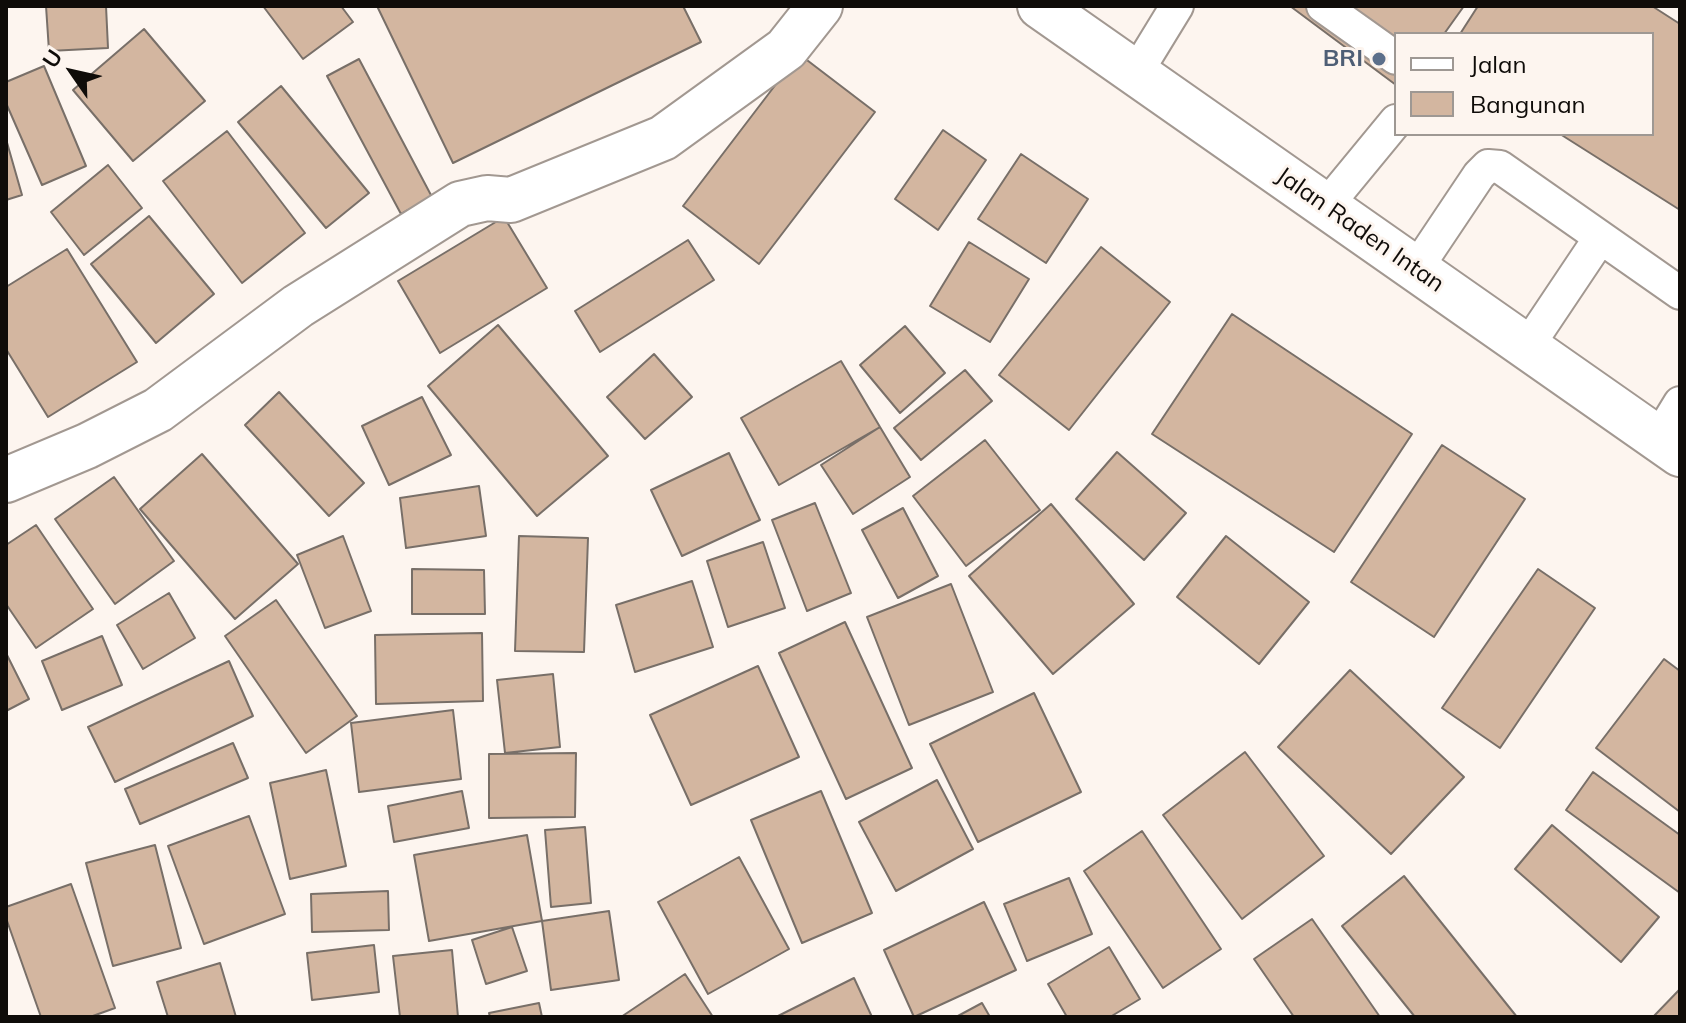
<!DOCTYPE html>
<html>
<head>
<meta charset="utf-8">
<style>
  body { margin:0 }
  #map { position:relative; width:1686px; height:1023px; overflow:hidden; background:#fdf5ef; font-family:Mulish,sans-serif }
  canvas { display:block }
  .frame { position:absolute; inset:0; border:8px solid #0f0c09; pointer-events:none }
  .legend { position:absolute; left:1394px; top:32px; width:260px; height:104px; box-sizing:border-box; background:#fdf5ef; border:2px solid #9e9893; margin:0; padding:10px 14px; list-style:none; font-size:24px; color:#0f0c09 }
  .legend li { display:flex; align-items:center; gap:16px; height:40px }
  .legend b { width:40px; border:2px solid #9e9893 }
  .north { position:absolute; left:32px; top:32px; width:80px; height:80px; -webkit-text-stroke:6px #fdf5ef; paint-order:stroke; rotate:304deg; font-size:22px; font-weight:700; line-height:32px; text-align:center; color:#0f0c09 }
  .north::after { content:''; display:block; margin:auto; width:28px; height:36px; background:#0f0c09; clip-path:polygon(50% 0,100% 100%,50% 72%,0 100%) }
</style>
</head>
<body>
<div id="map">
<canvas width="1686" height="1023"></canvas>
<div class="frame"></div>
<ul class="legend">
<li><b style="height:10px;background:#fff"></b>Jalan</li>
<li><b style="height:22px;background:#d3b6a0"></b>Bangunan</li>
</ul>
<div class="north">U</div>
</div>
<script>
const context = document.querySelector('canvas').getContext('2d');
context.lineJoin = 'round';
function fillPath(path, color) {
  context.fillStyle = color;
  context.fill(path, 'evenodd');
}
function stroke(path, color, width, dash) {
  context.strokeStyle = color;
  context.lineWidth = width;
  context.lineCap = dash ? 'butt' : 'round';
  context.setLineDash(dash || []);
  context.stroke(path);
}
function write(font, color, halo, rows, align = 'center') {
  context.font = font + ' Mulish,sans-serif';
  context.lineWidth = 6;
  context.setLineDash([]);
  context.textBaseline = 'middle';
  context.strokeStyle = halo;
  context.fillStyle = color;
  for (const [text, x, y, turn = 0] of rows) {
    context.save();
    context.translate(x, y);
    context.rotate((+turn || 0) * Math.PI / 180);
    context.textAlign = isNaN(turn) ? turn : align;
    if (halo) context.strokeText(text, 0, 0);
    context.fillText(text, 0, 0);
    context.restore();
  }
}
const building = new Path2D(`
  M46 6H106L108 48 49 51Z
  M263 6H341L353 22 303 59Z
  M377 6H683L701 42 453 163Z
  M1290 6H1464L1444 34H1396V85Z
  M1478 6H1652L1680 24V210L1560 134H1652V34H1460Z
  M144 29 205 101 133 161 73 90Z
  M799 54 875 112 759 264 683 206Z
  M359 59 432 197 401 214 327 76Z
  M44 66 86 166 42 185 6 103V82Z
  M281 86 369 193 326 228 238 122Z
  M943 130 986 160 938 230 895 199Z
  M227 131 305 233 242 283 163 181Z
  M6 139 22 195 6 200Z
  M1021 154 1088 199 1046 263 978 219Z
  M108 165 142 208 84 255 51 212Z
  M149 216 214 294 156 343 91 264Z
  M504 217 547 288 440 353 398 281Z
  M688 240 714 280 600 352 575 311Z
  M969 242 1029 279 990 342 930 306Z
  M1101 247 1170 302 1069 430 999 375Z
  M67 249 137 362 48 417 6 349V287Z
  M1232 314 1412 434 1334 552 1152 434Z
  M498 325 608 456 537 516 428 386Z
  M905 326 945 373 900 413 860 365Z
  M654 354 692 397 645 439 607 397Z
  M841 361 880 427 779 485 741 418Z
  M965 370 992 401 921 460 894 428Z
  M279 392 364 483 329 516 245 425Z
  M422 397 451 455 389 485 362 426Z
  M880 427 910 477 853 514 821 465Z
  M985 440 1040 510 966 566 913 496Z
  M1442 445 1525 499 1434 637 1351 582Z
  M1117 452 1186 513 1144 560 1076 499Z
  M729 453 760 520 682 556 651 490Z
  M202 454 298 564 235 619 140 509Z
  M114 477 174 561 115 604 55 519Z
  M479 486 486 536 406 548 400 498Z
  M815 503 851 593 807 611 772 520Z
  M1051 504 1134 604 1053 674 969 576Z
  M903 508 938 576 898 598 862 530Z
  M36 525 93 609 36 648 6 604V545Z
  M343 536 371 611 325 628 297 555Z
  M519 536 588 538 584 652 515 651Z
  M1226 536 1309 602 1259 664 1177 597Z
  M763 542 785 608 728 627 707 561Z
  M412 569 484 570 485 614H412Z
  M1538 569 1595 608 1500 748 1442 708Z
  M692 581 713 647 635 672 616 605Z
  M951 584 993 692 909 725 867 617Z
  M169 593 195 638 143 669 117 625Z
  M276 600 357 716 306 753 225 636Z
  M845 622 912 768 846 799 779 653Z
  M482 633 483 701 376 704 375 635Z
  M102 636 122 685 62 710 42 661Z
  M6 653 29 699 6 711Z
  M1664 659 1680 671V812L1596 748Z
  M229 661 253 716 115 782 88 727Z
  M758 666 799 757 691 805 650 715Z
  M1350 670 1464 777 1391 854 1278 747Z
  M553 674 560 747 505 753 497 680Z
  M1034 693 1081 792 978 842 930 744Z
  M453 710 461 779 359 792 351 723Z
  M233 743 248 778 140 824 125 789Z
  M1245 752 1324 856 1242 919 1163 815Z
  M576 753 575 817 489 818V754Z
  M326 770 346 866 290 879 270 783Z
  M1593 772 1680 835V893L1566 810Z
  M937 780 973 849 896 891 859 822Z
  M462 791 469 828 394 842 388 806Z
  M821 791 872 913 802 943 751 820Z
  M249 816 285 914 204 944 168 846Z
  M1552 825 1659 917 1621 962 1515 869Z
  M585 827 591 903 551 907 545 830Z
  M1142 831 1221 949 1163 988 1084 871Z
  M527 835 542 921 429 941 414 855Z
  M155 845 181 948 113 966 86 863Z
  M739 857 789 949 708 994 658 902Z
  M1404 876 1517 1017H1415L1342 926Z
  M1069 878 1092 934 1027 961 1004 904Z
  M71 884 115 1008 90 1017H41L6 918V907Z
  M388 891 389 930 312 932 311 894Z
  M984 902 1016 970 914 1017 884 950Z
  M609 911 619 980 551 990 542 921Z
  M1312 919 1380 1017H1294L1254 959Z
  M512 927 527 971 486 984 472 940Z
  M374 945 379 992 312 1000 307 953Z
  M1109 947 1140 999 1110 1017H1067L1048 984Z
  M452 950 458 1017H400L393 956Z
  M220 963 236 1017H168L157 982Z
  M685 974 713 1017H621Z
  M854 978 872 1017H776Z
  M1680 989V1017H1653Z
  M539 1003 542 1017H490L489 1013Z
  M982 1003 990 1017H956Z`);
const service = new Path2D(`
  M1323 6 1396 58
  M1136 73 1177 6
  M1326 206 1396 121
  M1416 269 1479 175 1488 166 1500 167 1680 293
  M1527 347 1600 238
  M1658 439 1680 403`);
const minor = new Path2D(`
  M6 480 87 446 158 410 298 306 460 204 487 198 511 200 663 138 786 49 820 6`);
const primary = new Path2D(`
  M1040 6 1680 454`);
const markers = [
  [1379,59,8,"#5c6f8a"]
];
const serviceNames = [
  ["BRI",1363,59]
];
const streetNames = [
  ["Jalan Raden Intan",1360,230,35]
];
fillPath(building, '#d3b6a0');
stroke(building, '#786f68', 2);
stroke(service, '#a29891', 36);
stroke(minor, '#a29891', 48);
stroke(primary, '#a29891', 48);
stroke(service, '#fff', 32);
stroke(minor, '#fff', 44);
stroke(primary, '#fff', 44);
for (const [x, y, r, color] of markers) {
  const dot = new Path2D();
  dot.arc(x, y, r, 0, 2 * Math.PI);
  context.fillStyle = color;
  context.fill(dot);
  stroke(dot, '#fdf5ef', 3);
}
write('bold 24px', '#4e5e75', '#fdf5ef', serviceNames, 'right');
write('24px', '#0f0c09', '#fdf5ef', streetNames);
</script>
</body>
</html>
